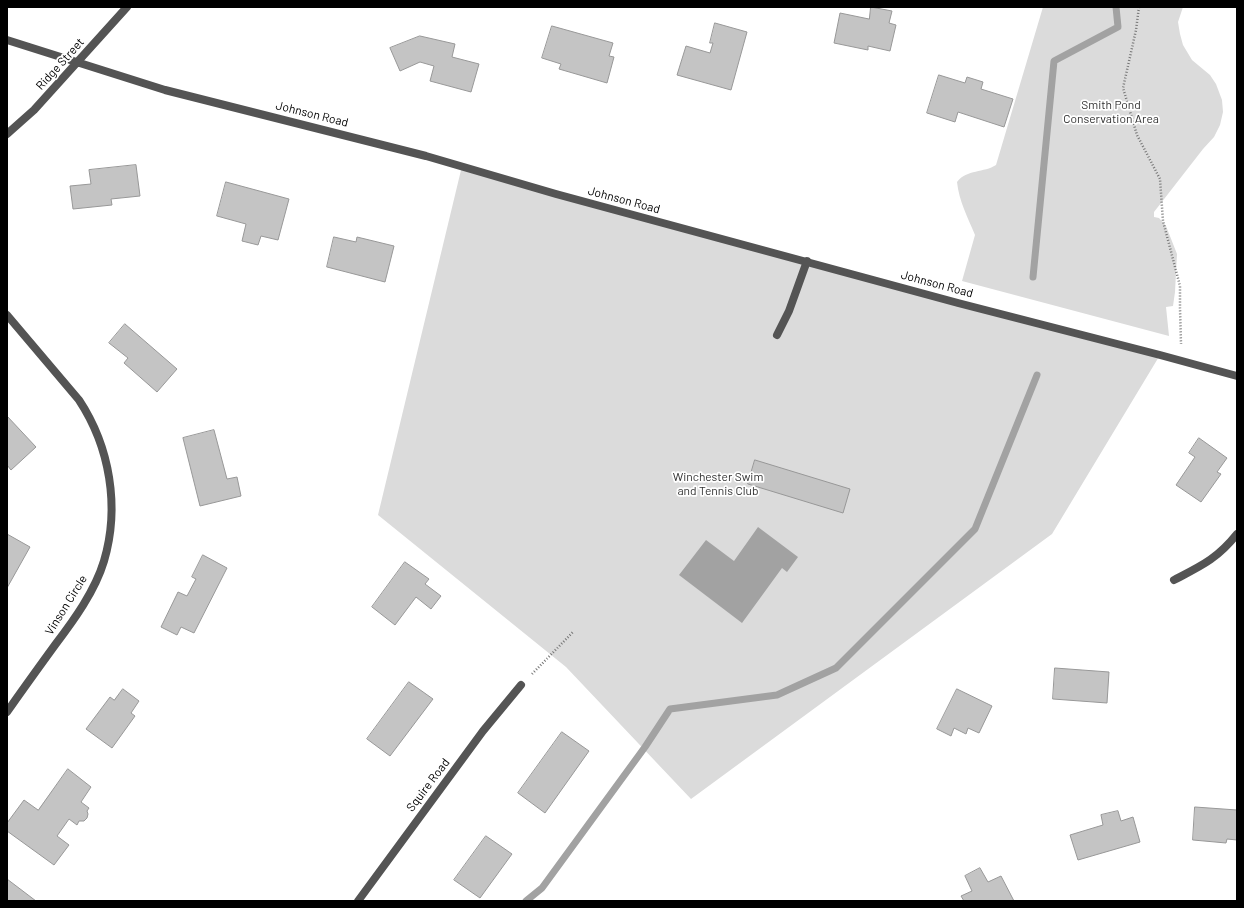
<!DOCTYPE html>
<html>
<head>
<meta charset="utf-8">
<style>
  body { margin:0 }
  #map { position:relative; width:1244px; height:908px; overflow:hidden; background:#fff; font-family:Barlow,sans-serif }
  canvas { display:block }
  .frame { position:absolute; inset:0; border:8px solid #000; pointer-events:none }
</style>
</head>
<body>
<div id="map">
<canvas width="1244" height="908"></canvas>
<div class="frame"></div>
</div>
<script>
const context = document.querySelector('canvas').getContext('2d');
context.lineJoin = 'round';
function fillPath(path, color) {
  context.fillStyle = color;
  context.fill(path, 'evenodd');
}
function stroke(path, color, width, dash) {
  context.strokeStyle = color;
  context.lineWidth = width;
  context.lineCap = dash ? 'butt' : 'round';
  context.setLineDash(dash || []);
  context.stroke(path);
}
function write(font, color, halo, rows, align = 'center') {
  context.font = font + ' Barlow,sans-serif';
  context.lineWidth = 3.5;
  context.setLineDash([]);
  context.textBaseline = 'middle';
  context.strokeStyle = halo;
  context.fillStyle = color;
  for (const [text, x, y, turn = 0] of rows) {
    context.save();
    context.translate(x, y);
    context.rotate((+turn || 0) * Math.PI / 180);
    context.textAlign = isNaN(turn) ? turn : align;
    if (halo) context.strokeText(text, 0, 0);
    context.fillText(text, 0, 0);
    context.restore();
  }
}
const green = new Path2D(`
  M1043 7H1183L1178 22 1180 34 1183 45 1192 60 1210 75 1216 84 1222 100 1223 112 1220 125 1214 137 1203 149 1154 212V217L1159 218 1166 226 1177 254 1175 292 1173 306 1166 307 1169 336 962 281 975 235C968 218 959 201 957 182 967 169 984 173 996 165Z
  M462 166 1160 355 1052 534 691 799 566 667 378 515Z`);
const water = new Path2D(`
  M758 527 798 557 787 572 782 568 742 623 679 575 706 540 734 561Z`);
const stream = new Path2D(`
  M1033 277 1054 61 1118 27 1116 7
  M526 901 542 888 645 747 670 709 777 695 836 668 975 529 1037 375`);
const building = new Path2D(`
  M871 7 892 11 889 23 896 25 890 51 868 46V50L834 43 840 13 869 19Z
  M715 23 747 32 731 90 677 75 686 46 710 53 713 43H710Z
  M552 26 613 43 609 56 614 57 607 83 559 69 561 64 542 58Z
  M420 36 455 44 452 57 479 64 471 92 430 81 434 66 420 62 400 71 390 48Z
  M939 75 965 83 967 77 983 82 981 89 1013 99 1004 127 958 112 955 122 927 113Z
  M136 165 140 196 111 199 112 205 73 209 70 186 91 184 89 170Z
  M226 182 289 199 278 240 261 236 258 245 242 241 246 224 217 216Z
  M334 237 356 242 357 237 394 246 385 282 327 267Z
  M125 324 177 369 157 392 124 363 128 358 109 343Z
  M7 416 36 447 11 470 7 465Z
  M214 430 227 479 237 477 241 496 200 506 183 438Z
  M1199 438 1227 458 1217 472 1221 474 1201 502 1176 485 1195 457 1189 453Z
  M755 460 850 489 843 513 748 484Z
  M7 534 30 547 7 588Z
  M203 555 227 568 194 633 181 627 177 635 161 627 178 592 187 596 196 579 192 577Z
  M405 562 429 579 425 584 441 596 431 609 416 597 395 625 372 607Z
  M1055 668 1109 672 1107 703 1053 699Z
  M409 682 433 699 390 756 367 739Z
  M123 689 139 701 131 713 135 716 112 748 86 729 110 697 114 700Z
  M957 689 992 706 979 733 968 728 966 734 954 728 951 736 937 729Z
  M562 732 589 751 545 813 518 793Z
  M68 769 91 787 81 802 89 808 87 811 88 814 87 818 84 821H79L77 825 69 819 57 836 69 845 54 865 7 831V823L24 800 38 810Z
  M1195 807 1237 810V840L1227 839 1226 843 1193 840Z
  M1118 811 1121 821 1133 817 1140 842 1078 860 1070 835 1103 825 1101 815Z
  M486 836 512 854 480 898 454 880Z
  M980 868 988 882 1001 876 1014 901H964L961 896 972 891 965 876Z
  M7 879 36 901H7Z`);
const path = new Path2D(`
  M1139 7 1136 30 1123 88 1137 135 1160 179 1163 221 1180 286V308L1181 344
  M532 674 573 632`);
const service = new Path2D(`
  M777 335 789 311 807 261`);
const minor = new Path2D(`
  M7 315 79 400C110 447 120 507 104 561 95 591 74 620 55 645 39 667 23 689 7 712
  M1174 580C1201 566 1217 559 1237 534
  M358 901 483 731 521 685`);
const tertiary = new Path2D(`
  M7 40 165 90 426 156 556 194 958 303 1160 355 1237 376
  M7 134 34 110 127 7`);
const streetNames = [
  ["Ridge Street",60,64,-48],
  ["Johnson Road",312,114,14],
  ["Johnson Road",624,200,15],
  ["Johnson Road",937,284,15],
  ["Vinson Circle",66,605,-58],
  ["Squire Road",428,785,-53]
];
const parkNames = [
  ["Smith Pond",1111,105],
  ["Conservation Area",1111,119],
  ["Winchester Swim",718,477],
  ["and Tennis Club",718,491]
];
fillPath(green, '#dbdbdb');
fillPath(water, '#a2a2a2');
stroke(stream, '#a2a2a2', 7);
fillPath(building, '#c4c4c4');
stroke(building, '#989898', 1);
stroke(path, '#767676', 2.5, [1, 2]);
stroke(service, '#545454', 8);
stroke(minor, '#545454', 8);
stroke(tertiary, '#545454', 8);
write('12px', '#000', '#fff', streetNames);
write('12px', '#323232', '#fff', parkNames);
</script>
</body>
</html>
